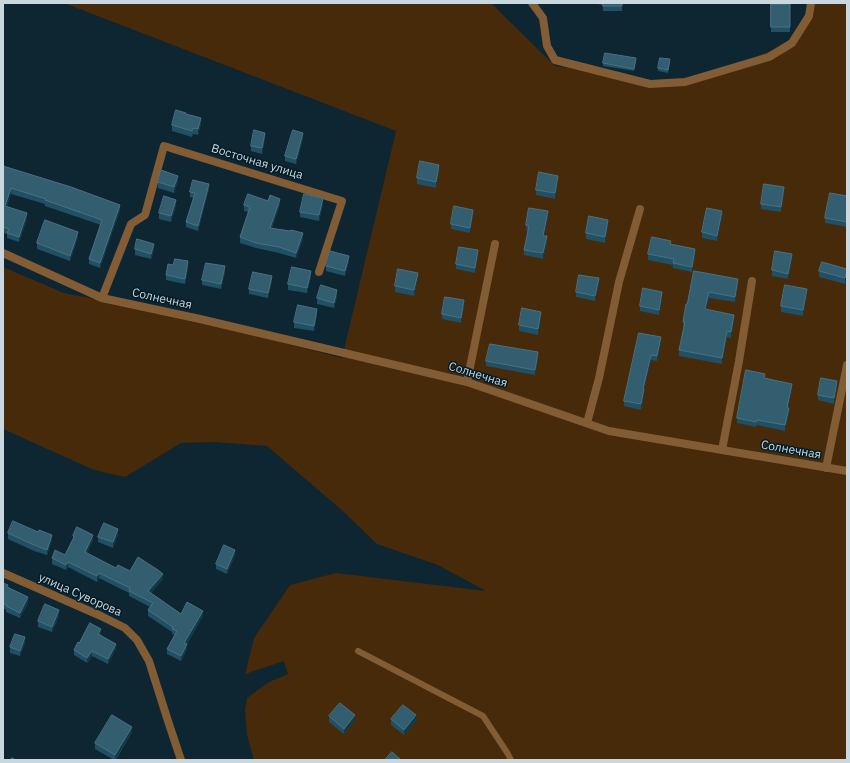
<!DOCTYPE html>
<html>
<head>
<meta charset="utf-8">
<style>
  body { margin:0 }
  #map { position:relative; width:850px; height:763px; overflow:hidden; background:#0d2631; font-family:"IBM Plex Sans",sans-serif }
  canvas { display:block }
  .frame { position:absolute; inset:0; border:4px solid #c9d7de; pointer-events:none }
</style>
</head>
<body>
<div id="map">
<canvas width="850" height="763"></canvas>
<div class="frame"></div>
</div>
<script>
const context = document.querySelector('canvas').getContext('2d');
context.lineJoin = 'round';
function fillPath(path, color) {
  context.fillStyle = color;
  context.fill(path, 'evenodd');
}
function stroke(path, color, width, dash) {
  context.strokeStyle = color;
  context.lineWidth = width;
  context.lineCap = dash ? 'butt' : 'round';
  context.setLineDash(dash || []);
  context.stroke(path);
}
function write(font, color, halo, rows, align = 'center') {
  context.font = font + ' "IBM Plex Sans",sans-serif';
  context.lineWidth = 3;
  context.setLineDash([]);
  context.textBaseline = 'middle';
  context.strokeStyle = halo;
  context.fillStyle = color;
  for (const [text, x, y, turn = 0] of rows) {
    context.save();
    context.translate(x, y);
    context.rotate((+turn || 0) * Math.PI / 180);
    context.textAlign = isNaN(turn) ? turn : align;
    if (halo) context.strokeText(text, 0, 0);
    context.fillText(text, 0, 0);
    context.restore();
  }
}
const green = new Path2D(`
  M64 3H491L555 66 685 85 785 45 814 3H847V760H254L247 735 245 710 247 698 269 682 288 674 284 661 245 674 254 638 290 585 336 573 486 591 438 565 377 544 345 513 267 446 215 442 181 443 125 477 94 470 3 429V267L64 293 200 319 272 340 342 358 396 131Z`);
const lane = new Path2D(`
  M358 651 483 716 508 754 511 760`);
const street = new Path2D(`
  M532 3 543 18 547 46 555 60 650 84 685 82 769 57 792 43 809 16 811 3
  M3 253 102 298 200 319 467 382 609 431 847 471
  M102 298 131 224 145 215 164 146 342 201 319 272
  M467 382 495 244
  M587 423 599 378 619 282 640 209
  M722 450 739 361 752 281
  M826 468 847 365
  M3 573 101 616 125 628 137 640 149 661 168 721 181 760`);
const wall = new Path2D(`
  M592 3H622V11H603V5Z
  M771 4H790V32H771Z
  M636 61 634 71 603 66V63Z
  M670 62 668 73 658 71V68Z
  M186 114 201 124 198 135 193 134 192 137 172 131V125Z
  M265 138 262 154 251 151V146Z
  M303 139 296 164 285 161V156Z
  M3 166 120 210 100 268 89 264V259L101 225 45 206V204L11 194 7 206 27 219 19 242 7 238V234L3 233Z
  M439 170 436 188 417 184V178Z
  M178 181 174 193 158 188V182Z
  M558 182 555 199 536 195V190Z
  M209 189 198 231 186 227V222L194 198 190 197V192Z
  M784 192 781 212 761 209V204Z
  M847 196V227L825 223V218Z
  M268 201 280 204 272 228 303 239 296 258 279 253 256 248 240 243V237L249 212 244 211V205Z
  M323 204 319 221 300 217V212Z
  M176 205 171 222 159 219V213Z
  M473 216 470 233 451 229V224Z
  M548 217 544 236 547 242 543 259 524 255V250L528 231 526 230V225Z
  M722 217 717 241 702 238V232Z
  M608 225 605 243 586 239V233Z
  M78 237 70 261 37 249V243Z
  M671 244 695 255 692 272 673 268V265L648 260V254Z
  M135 249 154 250 151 259 135 255Z
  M478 256 475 273 456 269V264Z
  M792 259 788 279 772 276V270Z
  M349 261 345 276 326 271V266Z
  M173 265 188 267 185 284 166 280V275Z
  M847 269V277L845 284 819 277V271Z
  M694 271 738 285 735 302 709 298 706 309 734 320 731 338 727 337 722 364 679 356V350L684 327H683V322L687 304Z
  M225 272 221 289 202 285V280Z
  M311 276 307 293 288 290V284Z
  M418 278 414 296 395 292V286Z
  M272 281 268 298 249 294V289Z
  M599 284 595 301 576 297V292Z
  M807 295 803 316 781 312V306Z
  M337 296 334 308 317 304V298Z
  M662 298 659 315 640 311V306Z
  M464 306 461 323 442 319V314Z
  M317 314 314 331 294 328V322Z
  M541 318 538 335 519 331V325Z
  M639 333 661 343 657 361 651 360 644 389V395L641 410 624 406V401Z
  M538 358 535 375 486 366V361Z
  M765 379 792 389 788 408 789 413 785 431 757 425 756 427 737 423V418Z
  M837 386 834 404 818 400V395Z
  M8 533 52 540 47 555 34 551 8 539Z
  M118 534 113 548 98 542V537Z
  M73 536 93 540 87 553 116 568 163 579 151 593 181 614 203 616 187 644V649L181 661 167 654V649L175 635 172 634V632L148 616V610L150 607 129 596V593L99 578 97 582 68 567 66 570 52 564V558L65 555 73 539Z
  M235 555 227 574 216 569V564Z
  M3 583 28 603 20 618 6 612V610L3 608Z
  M59 616 52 632 38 627V621Z
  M101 634 100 635 116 648 108 664 92 656 87 663 74 655V650L79 643Z
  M25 643 20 656 10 653V647Z
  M329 716 355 720 344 734 329 722Z
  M391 719 416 721 404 735 391 725Z
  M132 732 116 760H114L95 749V743Z`);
const shadedWall = new Path2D(`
  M201 118V124L198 135V129Z
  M265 133V138L262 154V148Z
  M303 133V139L296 164V159Z
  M439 165V170L436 188V182Z
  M178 176V181L174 193V187Z
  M558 176V182L555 199V193Z
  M209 184V189L198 231V226Z
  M784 187V192L781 212V207Z
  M11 188V194L5 211V206Z
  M323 198V204L319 221V215Z
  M280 199V204L270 233V228Z
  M176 200V205L171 222V216Z
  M120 205V210L100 268V263Z
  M473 210V216L470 233V228Z
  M548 211V217L543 241V236Z
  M722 211V217L717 241V236Z
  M27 213V219L19 242V237Z
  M608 220V225L605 243V237Z
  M78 232V237L70 261V256Z
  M303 233V239L296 258V253Z
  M547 236V242L543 259V253Z
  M154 244V250L151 259V254Z
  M695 249V255L692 272V267Z
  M478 250V256L475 273V268Z
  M792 254V259L788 279V274Z
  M349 256V261L345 276V271Z
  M188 261V267L185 284V279Z
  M225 266V272L221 289V284Z
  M311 271V276L307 293V288Z
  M847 272V277L845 284V278Z
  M418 273V278L414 296V290Z
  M272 276V281L268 298V293Z
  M599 278V284L595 301V296Z
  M738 279V285L735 302V297Z
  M807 289V295L803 316V310Z
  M337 290V296L334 308V303Z
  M662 292V298L659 315V310Z
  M709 292V298L705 314V309Z
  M464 300V306L461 323V318Z
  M317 309V314L314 331V326Z
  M541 312V318L538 335V329Z
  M734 315V320L731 338V332Z
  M727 331V337L722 364V358Z
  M661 337V343L657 361V356Z
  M538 352V358L535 375V370Z
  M651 355V360L643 394V389Z
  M837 381V386L834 404V398Z
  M792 384V389L787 413V408Z
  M644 389V395L641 410V404Z
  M789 408V413L785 431V425Z
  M118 529V534L113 548V542Z
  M52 535V540L47 555V550Z
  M93 535V540L85 557V552Z
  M235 550V555L227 574V569Z
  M68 562V567L66 570V565Z
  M99 573V578L97 582V576Z
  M163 574V579L148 597V591Z
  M28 597V603L20 618V613Z
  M59 610V616L52 632V627Z
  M203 611V616L184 648V643Z
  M101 629V634L98 639V634Z
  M25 637V643L20 656V651Z
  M116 644V648L108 664V659Z
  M187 644V649L181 661V656Z
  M92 651V656L87 663V658Z
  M355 715V720L344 734V729Z
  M416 715V721L404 735V730Z
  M132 727V732L115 760V755Z`);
const building = new Path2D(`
  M603 3H622V6H603Z
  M771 4H790V27H771Z
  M605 53 636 58 634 69 603 63Z
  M660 58 670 59 668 70 658 68Z
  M176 110 186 113V114L201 118 198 129 193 128 192 131 172 125Z
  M254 130 265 133 262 148 251 146Z
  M293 130 303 133 296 159 285 156Z
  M420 161 439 165 436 182 417 178Z
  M3 166 71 187 120 205 100 263 89 259 102 220 45 200 46 199 11 188 5 206 27 213 19 237 7 233 9 229 3 227Z
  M161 170 178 176 174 187 158 182Z
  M539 172 558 176 555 193 536 190Z
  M193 180 209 184 198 226 186 222 195 193 190 192Z
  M764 184 784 187 781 207 761 204Z
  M830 193 847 196V222L825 218Z
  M248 194 268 201 270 195 280 199 270 228 290 231 291 230 303 233 296 253 279 247 256 243 240 237 250 207 244 205Z
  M304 194 323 198 319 215 300 212Z
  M164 196 176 200 171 216 159 213Z
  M454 206 473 210 470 228 451 224Z
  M529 208 548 211 543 236H547L543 253 524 250 529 226 526 225Z
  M707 208 722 211 717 236 702 232Z
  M589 216 608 220 605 237 586 233Z
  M45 220 78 232 70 256 37 243Z
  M652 237 671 241 670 244 695 249 692 267 673 263 674 259 648 254Z
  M137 239 154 244 151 254 135 249Z
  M459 247 478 250 475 268 456 264Z
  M330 251 349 256 345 271 326 266Z
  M775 251 792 254 788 274 772 270Z
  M175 259 188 261 185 279 166 275 168 264 173 265Z
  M822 262 847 269V272L845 278 819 271Z
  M206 263 225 266 221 284 202 280Z
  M292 267 311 271 307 288 288 284Z
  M398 269 418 273 414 290 395 286Z
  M694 271 738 279 735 297 709 292 705 309 734 315 731 332 727 331 722 358 679 350 685 322H683L686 304H687Z
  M253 272 272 276 268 293 249 289Z
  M579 275 599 278 595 296 576 292Z
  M321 285 337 290 334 303 317 298Z
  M785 285 807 289 803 310 781 306Z
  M643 288 662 292 659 310 640 306Z
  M445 297 464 300 461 318 442 314Z
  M298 305 317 309 314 326 294 322Z
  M522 308 541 312 538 329 519 325Z
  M639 333 661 337 657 356 651 355 643 389H644L641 404 624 401Z
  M490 344 538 352 535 370 486 361Z
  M746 370 765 374 764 378 792 384 787 408H789L785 425 757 420 756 422 737 418Z
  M821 378 837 381 834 398 818 395Z
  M13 521 38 532 39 530 52 535 47 550 34 545 8 533Z
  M104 523 118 529 113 542 98 537Z
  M77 527 93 535 85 552 116 568 118 565 130 571 138 557 158 570 163 574 148 591 181 614 187 602 203 611 184 643 187 644 181 656 167 649 177 631 172 629 173 627 148 610 153 603 129 591 130 588 99 573 97 576 68 562 66 565 52 558 55 550 65 555 74 537 73 536Z
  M224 545 235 550 227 569 216 564Z
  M3 583 8 585 7 587 28 597 20 613 6 606 7 605 3 603Z
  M45 604 59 610 52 627 38 621Z
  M90 623 101 629 98 634 116 644 108 659 92 651 87 658 74 650 78 642 79 643Z
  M15 634 25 637 20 651 10 647Z
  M340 703 355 715 344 729 329 716Z
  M403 705 416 715 404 730 391 719Z
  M112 715 132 727 115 755 95 743Z
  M392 752 401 760H385Z
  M12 758 16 760H11Z`);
const streetNames = [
  ["Восточная улица",257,162,17],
  ["Солнечная",162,299,12],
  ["Солнечная",478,375,17],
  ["Солнечная",791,450,10],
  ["улица Суворова",80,595,24]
];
fillPath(green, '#462a09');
stroke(lane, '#825c35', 6);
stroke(street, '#825c35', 8);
fillPath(wall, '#214f63');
fillPath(shadedWall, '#11394a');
fillPath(building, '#335e70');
stroke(building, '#4a7182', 1);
write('12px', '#c9d7de', '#041c27', streetNames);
</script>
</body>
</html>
